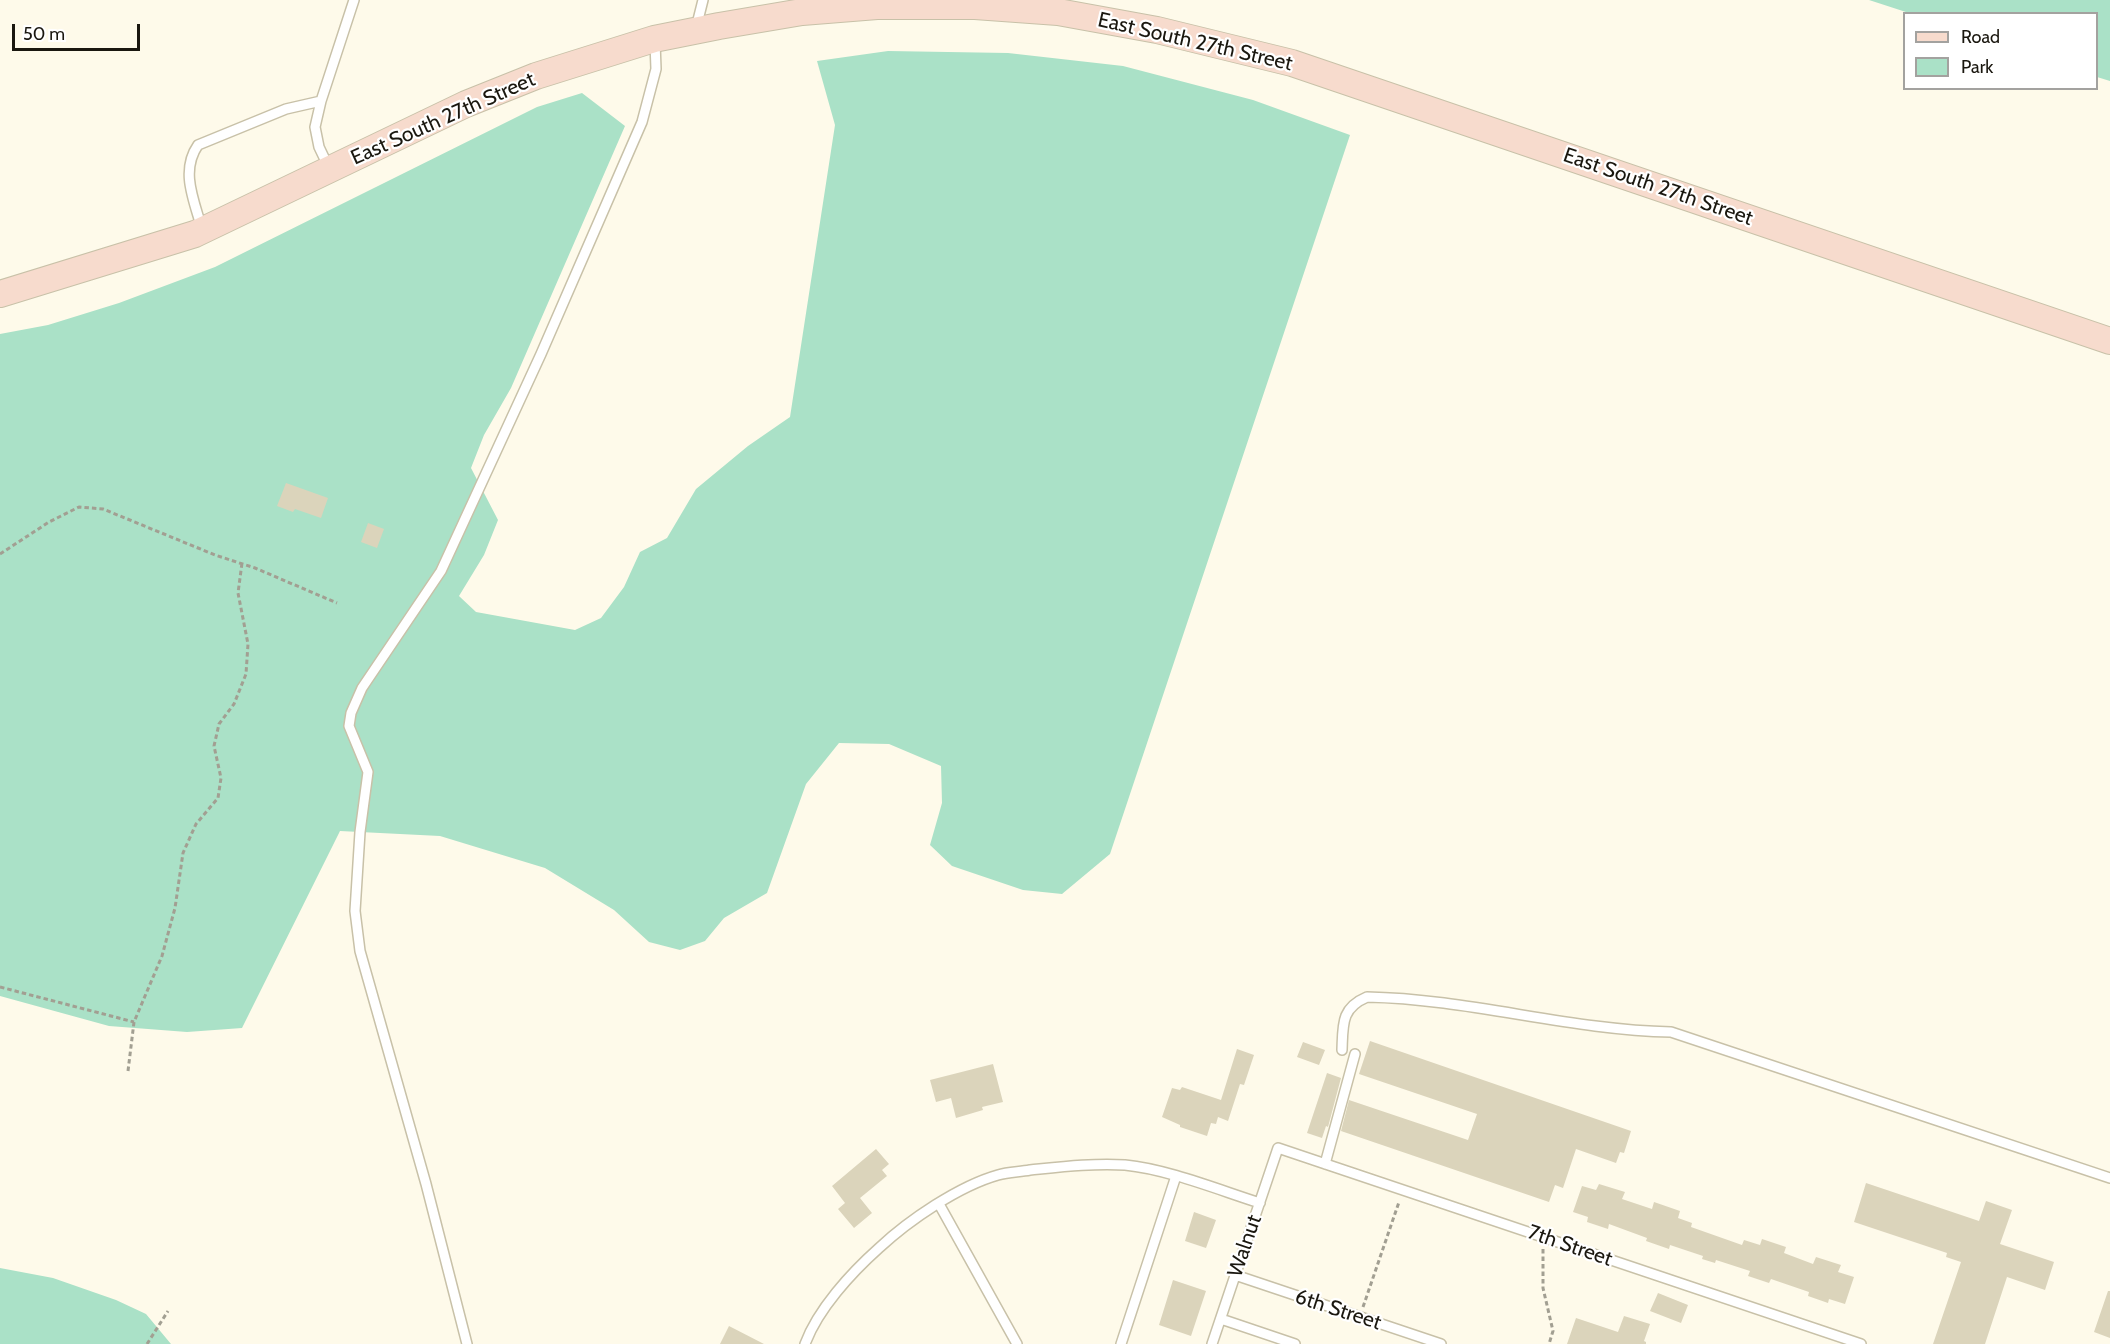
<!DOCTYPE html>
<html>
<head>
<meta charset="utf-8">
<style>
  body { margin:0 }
  #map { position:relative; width:2110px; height:1344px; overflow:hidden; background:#fefaea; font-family:Cabin,sans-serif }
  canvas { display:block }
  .legend { position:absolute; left:1903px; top:12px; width:195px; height:78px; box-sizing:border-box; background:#fff; border:2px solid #a3a29f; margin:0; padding:8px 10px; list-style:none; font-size:18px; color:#1a170f }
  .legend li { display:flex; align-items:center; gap:12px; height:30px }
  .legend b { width:30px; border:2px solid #a3a29f }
  .scale { position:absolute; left:12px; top:24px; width:128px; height:27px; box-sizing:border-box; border:3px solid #1a170f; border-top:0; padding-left:8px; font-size:18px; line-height:21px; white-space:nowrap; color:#1a170f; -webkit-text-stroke:4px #fff; paint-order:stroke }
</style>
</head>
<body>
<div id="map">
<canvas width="2110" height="1344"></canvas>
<ul class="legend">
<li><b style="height:8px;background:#f7dbcd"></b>Road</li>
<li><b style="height:16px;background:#aae1c7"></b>Park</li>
</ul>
<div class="scale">50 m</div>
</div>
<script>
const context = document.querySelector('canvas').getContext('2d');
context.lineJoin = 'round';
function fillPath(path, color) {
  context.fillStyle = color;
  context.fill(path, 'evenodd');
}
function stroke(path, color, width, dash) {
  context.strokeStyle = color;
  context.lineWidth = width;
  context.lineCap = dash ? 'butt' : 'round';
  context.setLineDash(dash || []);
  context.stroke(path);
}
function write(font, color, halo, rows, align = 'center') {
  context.font = font + ' Cabin,sans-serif';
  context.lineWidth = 4.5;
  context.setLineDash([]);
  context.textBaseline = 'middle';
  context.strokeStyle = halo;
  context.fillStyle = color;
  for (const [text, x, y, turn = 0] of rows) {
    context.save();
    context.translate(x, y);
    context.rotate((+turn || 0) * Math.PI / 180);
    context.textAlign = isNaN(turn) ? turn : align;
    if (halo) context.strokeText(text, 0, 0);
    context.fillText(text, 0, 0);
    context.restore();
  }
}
const green = new Path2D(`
  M1869 0H2110V81L2097 77 2096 14 1909 13Z
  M888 51 1008 53 1123 66 1253 100 1350 135 1110 854 1062 894 1023 890 952 866 930 845 942 803 941 766 889 744 839 743 806 784 767 893 724 918 705 941 680 950 649 942 614 910 545 868 440 836 340 831 242 1028 187 1032 109 1026 0 996V334L48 325 119 303 215 267 537 107 582 93 625 126 511 388 484 435 471 468 498 520 484 555 459 596 476 612 575 630 601 618 624 587 640 552 667 538 696 489 748 446 790 417 835 125 817 61Z
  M0 1268 53 1278 116 1300 146 1314 171 1344H0Z`);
const building = new Path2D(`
  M286 483 328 498 321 518 295 509 293 512 277 506Z
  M368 523 384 529 377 548 361 542Z
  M1370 1041 1631 1131 1624 1153 1620 1152 1616 1163 1576 1149 1563 1188 1555 1185 1549 1202 1341 1131 1349 1100 1468 1140 1477 1114 1359 1074Z
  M1303 1042 1325 1050 1319 1065 1297 1057Z
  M1237 1049 1254 1055 1244 1085 1240 1084 1228 1121 1218 1117 1216 1124 1211 1123 1207 1136 1180 1127V1125L1162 1117 1172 1088 1180 1090 1182 1087 1221 1100Z
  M993 1064 1003 1102 982 1107 983 1110 956 1118 951 1098 936 1102 930 1080Z
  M1327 1073 1341 1078 1328 1127 1326 1126 1322 1138 1307 1133Z
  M876 1149 889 1164 882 1170 887 1176 860 1198 872 1213 854 1228 838 1209 845 1203 832 1186Z
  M1866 1183 1979 1221 1986 1201 2012 1210 2000 1244 2054 1262 2045 1290 2007 1277 1985 1344H1933L1961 1262 1946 1257 1947 1253 1854 1222Z
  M1599 1184 1625 1192 1622 1199 1652 1209 1654 1202 1680 1211 1678 1218 1692 1223 1691 1227 1742 1245 1744 1240 1760 1245 1762 1239 1786 1247 1784 1253 1813 1264 1816 1257 1841 1265 1838 1272 1854 1277 1845 1304 1829 1299 1828 1303 1808 1296 1809 1292 1771 1279 1769 1283 1748 1276 1750 1271 1716 1260 1715 1263 1702 1259 1703 1256 1670 1245 1669 1249 1646 1241 1647 1238 1609 1224 1608 1229 1587 1222 1588 1217 1573 1212 1582 1186 1596 1190Z
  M1194 1212 1216 1220 1206 1248 1185 1241Z
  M1173 1280 1206 1291 1191 1336 1159 1325Z
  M2108 1291H2110V1338L2094 1332Z
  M1658 1293 1688 1305 1681 1323 1650 1311Z
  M1624 1316 1650 1324 1644 1341 1646 1342V1344H1567L1576 1318 1618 1332Z
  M729 1326 764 1344H720Z`);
const path = new Path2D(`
  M0 554 49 522 79 507 103 509 215 555 255 568 337 603
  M0 987 134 1022
  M128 1071 134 1022 162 956 175 908 183 853 196 824 218 798 221 778 214 746 219 724 234 704 246 674 248 644 238 593 242 563
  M1543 1249V1288L1553 1331 1549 1344
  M1363 1307 1399 1202
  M147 1344 168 1311`);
const lane = new Path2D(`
  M696 28 703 0
  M329 168 319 147 315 127 321 101 354 0
  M202 229C194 200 180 171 198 145L286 109 321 101
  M1342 1050C1343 1024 1341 1008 1367 997 1470 999 1569 1030 1671 1032L2110 1178
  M1325 1164 1355 1054
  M939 1204 1017 1344
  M1235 1275 1441 1344
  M1221 1319 1295 1344
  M467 1344 426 1184 360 951 355 911 360 832 368 772 349 726 351 713 362 688 441 571 541 354 642 122 656 69 655 42
  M805 1344C818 1309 851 1273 879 1248 909 1220 959 1186 998 1175 1008 1172 1019 1172 1030 1170 1060 1167 1093 1163 1125 1165 1167 1169 1219 1190 1260 1203
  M1121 1344 1176 1176
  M1212 1344 1278 1148 1861 1344`);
const secondary = new Path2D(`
  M0 294 195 234 466 104 536 76 654 39 719 26 802 12 877 6H975L1058 12 1157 30 1292 63 2110 341`);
const streetNames = [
  ["East South 27th Street",1195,42,13],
  ["East South 27th Street",443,119,-24],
  ["East South 27th Street",1658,187,19],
  ["Walnut",1245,1246,-71],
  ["7th Street",1570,1246,19],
  ["6th Street",1338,1310,18]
];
fillPath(green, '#aae1c7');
fillPath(building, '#dbd4bb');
stroke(lane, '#c8c1a8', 12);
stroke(secondary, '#c8c1a8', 28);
stroke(path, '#a29f92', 3, [4.5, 3]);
stroke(lane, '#fff', 9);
stroke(secondary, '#f7dbcd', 26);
write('21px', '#1a170f', '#fff', streetNames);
</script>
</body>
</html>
